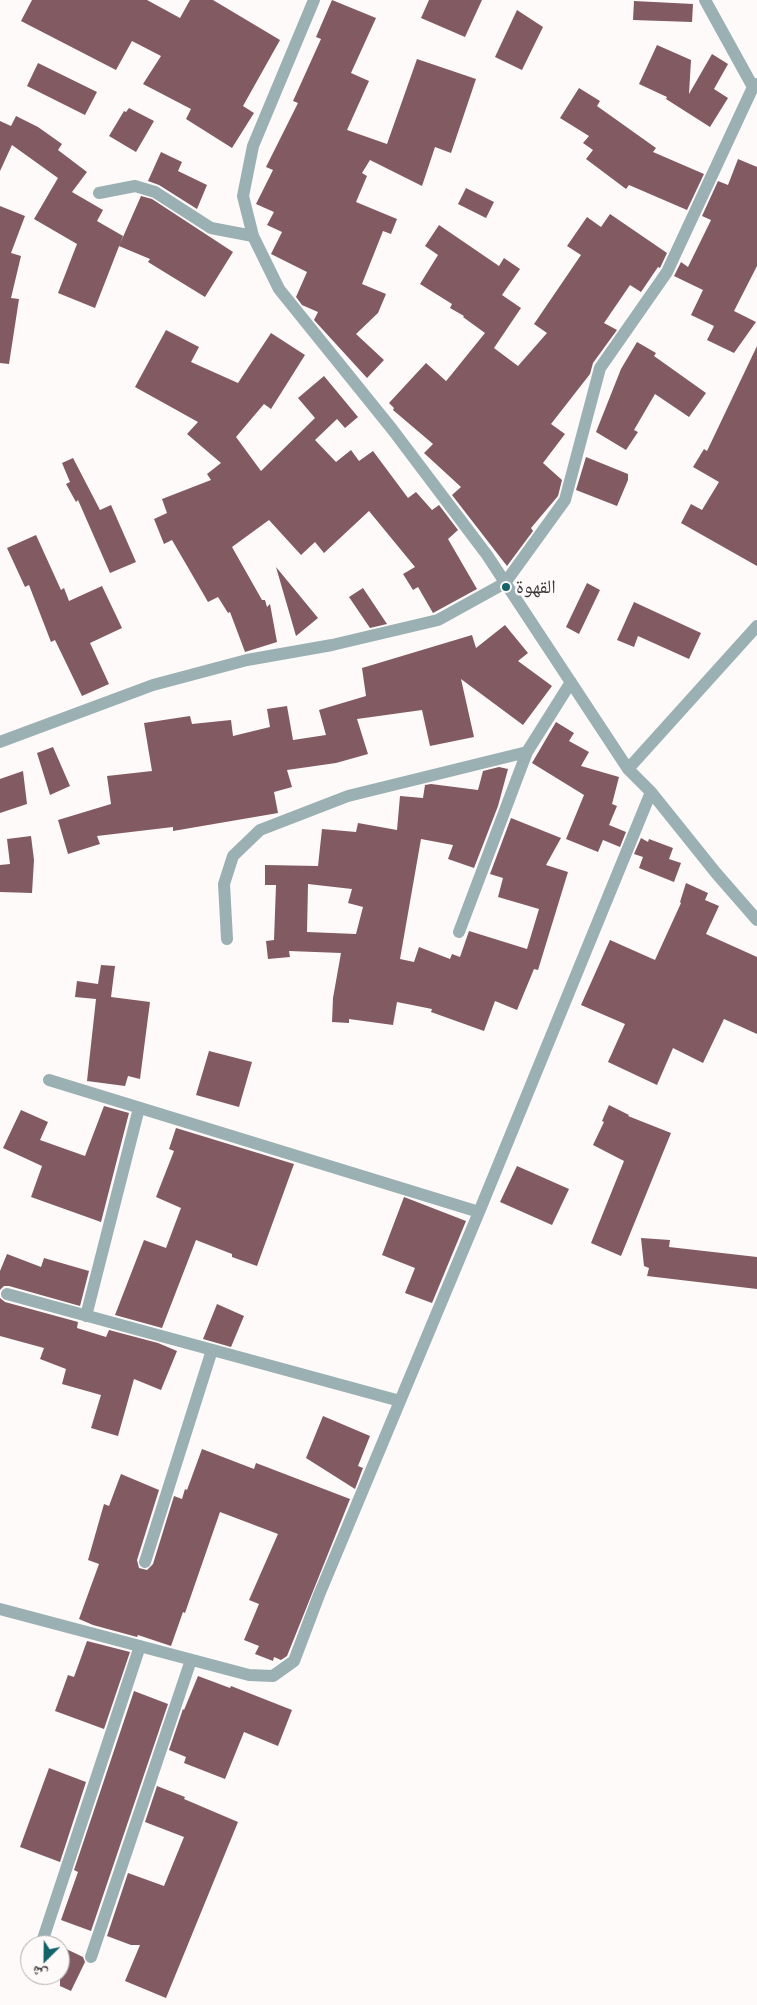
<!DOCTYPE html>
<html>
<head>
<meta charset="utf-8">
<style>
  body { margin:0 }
  #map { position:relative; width:757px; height:2005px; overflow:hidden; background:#fefafa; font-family:Cabin,"Noto Naskh Arabic",sans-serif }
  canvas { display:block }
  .north { position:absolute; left:20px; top:1935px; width:50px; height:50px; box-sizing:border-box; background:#fefafa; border:1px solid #b0adad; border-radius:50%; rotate:203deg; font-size:14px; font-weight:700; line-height:20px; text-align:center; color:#3c393a }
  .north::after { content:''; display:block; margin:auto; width:18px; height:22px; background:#146369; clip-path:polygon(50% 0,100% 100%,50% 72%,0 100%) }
</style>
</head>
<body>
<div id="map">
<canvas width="757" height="2005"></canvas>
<div class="north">ش</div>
</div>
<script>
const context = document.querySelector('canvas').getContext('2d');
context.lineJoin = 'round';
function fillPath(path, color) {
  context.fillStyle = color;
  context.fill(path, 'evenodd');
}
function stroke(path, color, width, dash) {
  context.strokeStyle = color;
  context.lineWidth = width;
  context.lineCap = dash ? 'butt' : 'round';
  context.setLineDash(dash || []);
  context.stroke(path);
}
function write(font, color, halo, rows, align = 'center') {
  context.font = font + ' Cabin,"Noto Naskh Arabic",sans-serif';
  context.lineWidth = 5;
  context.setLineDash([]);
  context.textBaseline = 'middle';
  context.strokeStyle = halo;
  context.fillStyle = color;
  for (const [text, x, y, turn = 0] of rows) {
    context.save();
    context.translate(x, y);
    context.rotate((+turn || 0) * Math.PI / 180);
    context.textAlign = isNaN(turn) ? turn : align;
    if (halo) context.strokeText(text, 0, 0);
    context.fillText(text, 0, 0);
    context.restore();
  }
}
const building = new Path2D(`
  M32 0H147L180 18 190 0H213L280 40 243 106 254 113 232 148 186 119 191 109 143 84 161 56 132 41 116 70 21 21Z
  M332 0 376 18 351 73 369 81 347 130 387 144 417 59 476 79 451 153 435 147 422 186 370 160 362 173 367 176 356 202 397 219 391 234 383 231 362 284 386 294 378 313 356 334 384 360 367 378 314 320 318 312 302 305 296 297 307 272 271 254 282 232 267 225 274 212 256 204 273 170 266 167 298 103 293 101 321 39 316 37Z
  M429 0H482L465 37 421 18Z
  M634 1 693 4 692 22 633 20Z
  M517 10 543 27 522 70 495 57Z
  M657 45 691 60 689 94 712 54 728 64 714 89 728 98 710 127 666 99 667 97 639 84Z
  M38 63 97 92 85 115 27 86Z
  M579 88 600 101 597 106 656 148 653 152 704 174 687 210 629 185 626 189 586 159 593 150 583 143 589 136 560 118Z
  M129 108 154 121 136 152 109 136 124 111 126 112Z
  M16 116 38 127 62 144 58 150 87 172 72 192 103 210 97 221 123 236 95 308 58 293 77 244 34 219 58 178 12 145 0 171V121L11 126Z
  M161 152 182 162 178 171 207 185 197 209 159 185 148 181Z
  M738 159 757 167V266L734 311 756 322 734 353 707 340 714 326 691 315 703 290 674 276 681 262 688 267 711 220 702 216 718 181 728 185Z
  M466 188 494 202 486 218 458 204Z
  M141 196 152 199 233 252 205 297 148 262 150 259 119 246Z
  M0 206 25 216 11 253 21 256 11 298 19 299 9 364 0 363Z
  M610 214 667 253 660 268 658 267 641 292 630 285 604 323 617 330 593 363 590 374 551 424 565 434 543 463 562 480 558 496 531 528 533 531 507 566 452 495 461 487 424 453 433 444 393 410 394 408 389 403 426 363 446 381 447 380 485 333 463 317 464 316 450 308 452 304 420 284 438 255 425 246 439 225 499 266 504 258 520 269 502 295 521 308 494 348 518 366 547 333 534 324 581 255 567 246 587 217 601 227Z
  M166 330 199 347 191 362 238 383 271 333 305 355 271 409 264 404 236 437 261 471 315 418 298 398 324 376 358 417 345 428 337 419 315 440 336 462 351 450 359 461 373 451 408 498 416 492 432 510 439 505 458 530 448 539 477 589 433 613 418 587 413 590 403 574 415 567 369 511 324 553 315 542 301 555 269 520 232 547 262 600H265L267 607 270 604 277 642 245 652 230 612 228 613 218 597 208 602 172 540 164 544 154 519 167 513 162 499 211 480 207 474 221 463 187 434 198 422 135 387Z
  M637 342 656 353 654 356 706 393 689 417 655 394 634 430 638 432 626 450 596 432 621 369Z
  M757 346V566L681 523 691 504 702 510 719 482 693 467 704 449 707 451Z
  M586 457 628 474V480L617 506 576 490Z
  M73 458 100 510 111 505 136 562 110 573 78 500 76 502 66 484 70 482 62 463Z
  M36 535 61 590 64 588 69 601 102 586 122 628 90 643 109 684 82 696 55 640 51 642 29 585 25 587 7 548Z
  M276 567 318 618 296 636Z
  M587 583 600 590 579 634 566 627Z
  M363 588 387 624 370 628 349 597Z
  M634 602 701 633 689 659 638 636 634 647 617 640Z
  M505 625 528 653 518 661 552 686 523 725 461 679 474 737 430 746 422 710 357 719 368 754 336 763 287 770 292 787 274 792 278 813 173 831V827L97 836 100 844 68 854 58 820 111 804 107 776 152 771 144 723 190 716 192 724 231 720 233 736 270 727 267 709 287 706 293 740 326 735 319 710 366 696 362 668 472 635 476 648Z
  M556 722 574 733 569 741 589 752 581 766 619 777 612 804 617 806 609 825 626 832 620 847 603 840 598 852 566 839 584 795 532 763Z
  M53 747 70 786 50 795 37 753Z
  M499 767 508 769 498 806 474 868 448 859 453 845 421 839 400 959 414 962 419 947 450 959 452 954 460 957 469 931 527 949 539 909 498 897 503 878 490 874 511 818 561 838 546 865 568 872 538 970 534 969 517 1010 495 1001 484 1031 431 1012 432 1009 397 1002 393 1025 349 1019V1023L332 1022 333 998 341 953 289 951 290 957 268 959 266 941 274 940 276 885H265V865L318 866 322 829 356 832 358 823 397 830 400 796 423 798 425 785 431 784 478 790 483 771ZM308 884 352 889 348 903 363 907 356 934 307 932Z
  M23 771 27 804 0 813V779Z
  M31 836 34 860 32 893 0 892V865L10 864 7 839Z
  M641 838 648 842 649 839 673 848 669 859 681 863 674 882 639 868 643 857 634 854Z
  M686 883 708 893 705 900 719 906 706 934 757 957V1034L724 1019 703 1063 673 1048 657 1085 608 1062 625 1024 581 1005 610 940 655 960 681 903 680 902Z
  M101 965 115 966 111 997 150 1002 140 1079 128 1076 125 1086 87 1081 96 999 75 997 77 981 98 984Z
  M209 1051 252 1062 239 1107 196 1095Z
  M609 1105 629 1115 628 1116 671 1133 621 1256 591 1243 624 1161 593 1145 604 1122 602 1121Z
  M104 1106 129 1113 101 1222 31 1197 42 1166 3 1148 21 1110 48 1122 40 1140 85 1156Z
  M176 1128 294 1164 257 1266 232 1257V1254L196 1240 162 1328 115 1315 144 1240 166 1248 181 1208 156 1197 174 1151 169 1149Z
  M517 1166 569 1189 552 1225 500 1202Z
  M404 1197 466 1221 432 1303 405 1293 415 1268 382 1255Z
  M641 1238 670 1240 669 1247 757 1257V1289L647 1276 649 1268 644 1266Z
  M7 1254 41 1267 44 1258 89 1271 80 1306 9 1286H4L0 1290V1271Z
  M0 1298 5 1302 78 1322 77 1328 106 1337 109 1330 158 1343 177 1351 161 1390 134 1379 118 1436 91 1428 101 1395 62 1384 66 1369 40 1359 44 1348 0 1336Z
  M217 1304 244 1316 231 1347 203 1339Z
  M323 1416 370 1436 358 1466 363 1468 355 1489 306 1458Z
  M202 1449 254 1469 256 1463 350 1499 287 1656 281 1660 274 1657 273 1661 255 1654 259 1646 244 1640 259 1604 249 1600 278 1534 220 1512 185 1613 183 1612 171 1646 138 1635 137 1637 93 1625 79 1619 99 1564 88 1560 104 1504 109 1506 121 1474 159 1490 137 1560 139 1568 147 1570 153 1564 174 1496 182 1499 185 1489 187 1490Z
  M87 1641 130 1652 104 1729 55 1711 68 1675 74 1677Z
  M198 1676 230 1688 231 1686 292 1710 278 1746 244 1732 225 1779 184 1763 186 1757 169 1750 183 1709 184 1710Z
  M134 1691 168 1704 91 1931 61 1920 78 1872 74 1870Z
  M49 1768 86 1782 60 1862 20 1847Z
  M157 1786 185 1797 184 1799 238 1822 166 1998 125 1981 140 1945H131L107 1936 128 1873 164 1886 184 1837 145 1822Z
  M60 1946 83 1957 85 1962 71 1991 60 1986Z`);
const minor = new Path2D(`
  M314 0 253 146 243 196 253 236 279 289 392 429 487 555 628 769 651 792 716 873 757 920
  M705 0 753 87
  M99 193 135 186 155 192 211 228 253 236
  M0 742 153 685 247 660 332 645 438 620 505 583 565 500 600 368 667 272 753 87 757 84
  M628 769 757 626
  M459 932 527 752 571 682
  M227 939 224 884 233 856 260 830 348 796 527 752
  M49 1080 479 1212
  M7 1294 400 1401
  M86 1316 139 1108
  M145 1562 212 1350
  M0 1609 249 1675 273 1676 294 1661 319 1595 479 1212 651 792
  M41 1945 140 1646
  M91 1957 191 1660`);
const markers = [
  [506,587,5,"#146369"]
];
const poiNames = [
  ["القهوة",516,587]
];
fillPath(building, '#815a62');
stroke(minor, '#9bb0b2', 12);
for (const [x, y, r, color] of markers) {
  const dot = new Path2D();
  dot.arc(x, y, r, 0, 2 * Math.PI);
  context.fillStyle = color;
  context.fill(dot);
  stroke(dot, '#fefafa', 2);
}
write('19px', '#3c393a', '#fefafa', poiNames, 'left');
</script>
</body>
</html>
